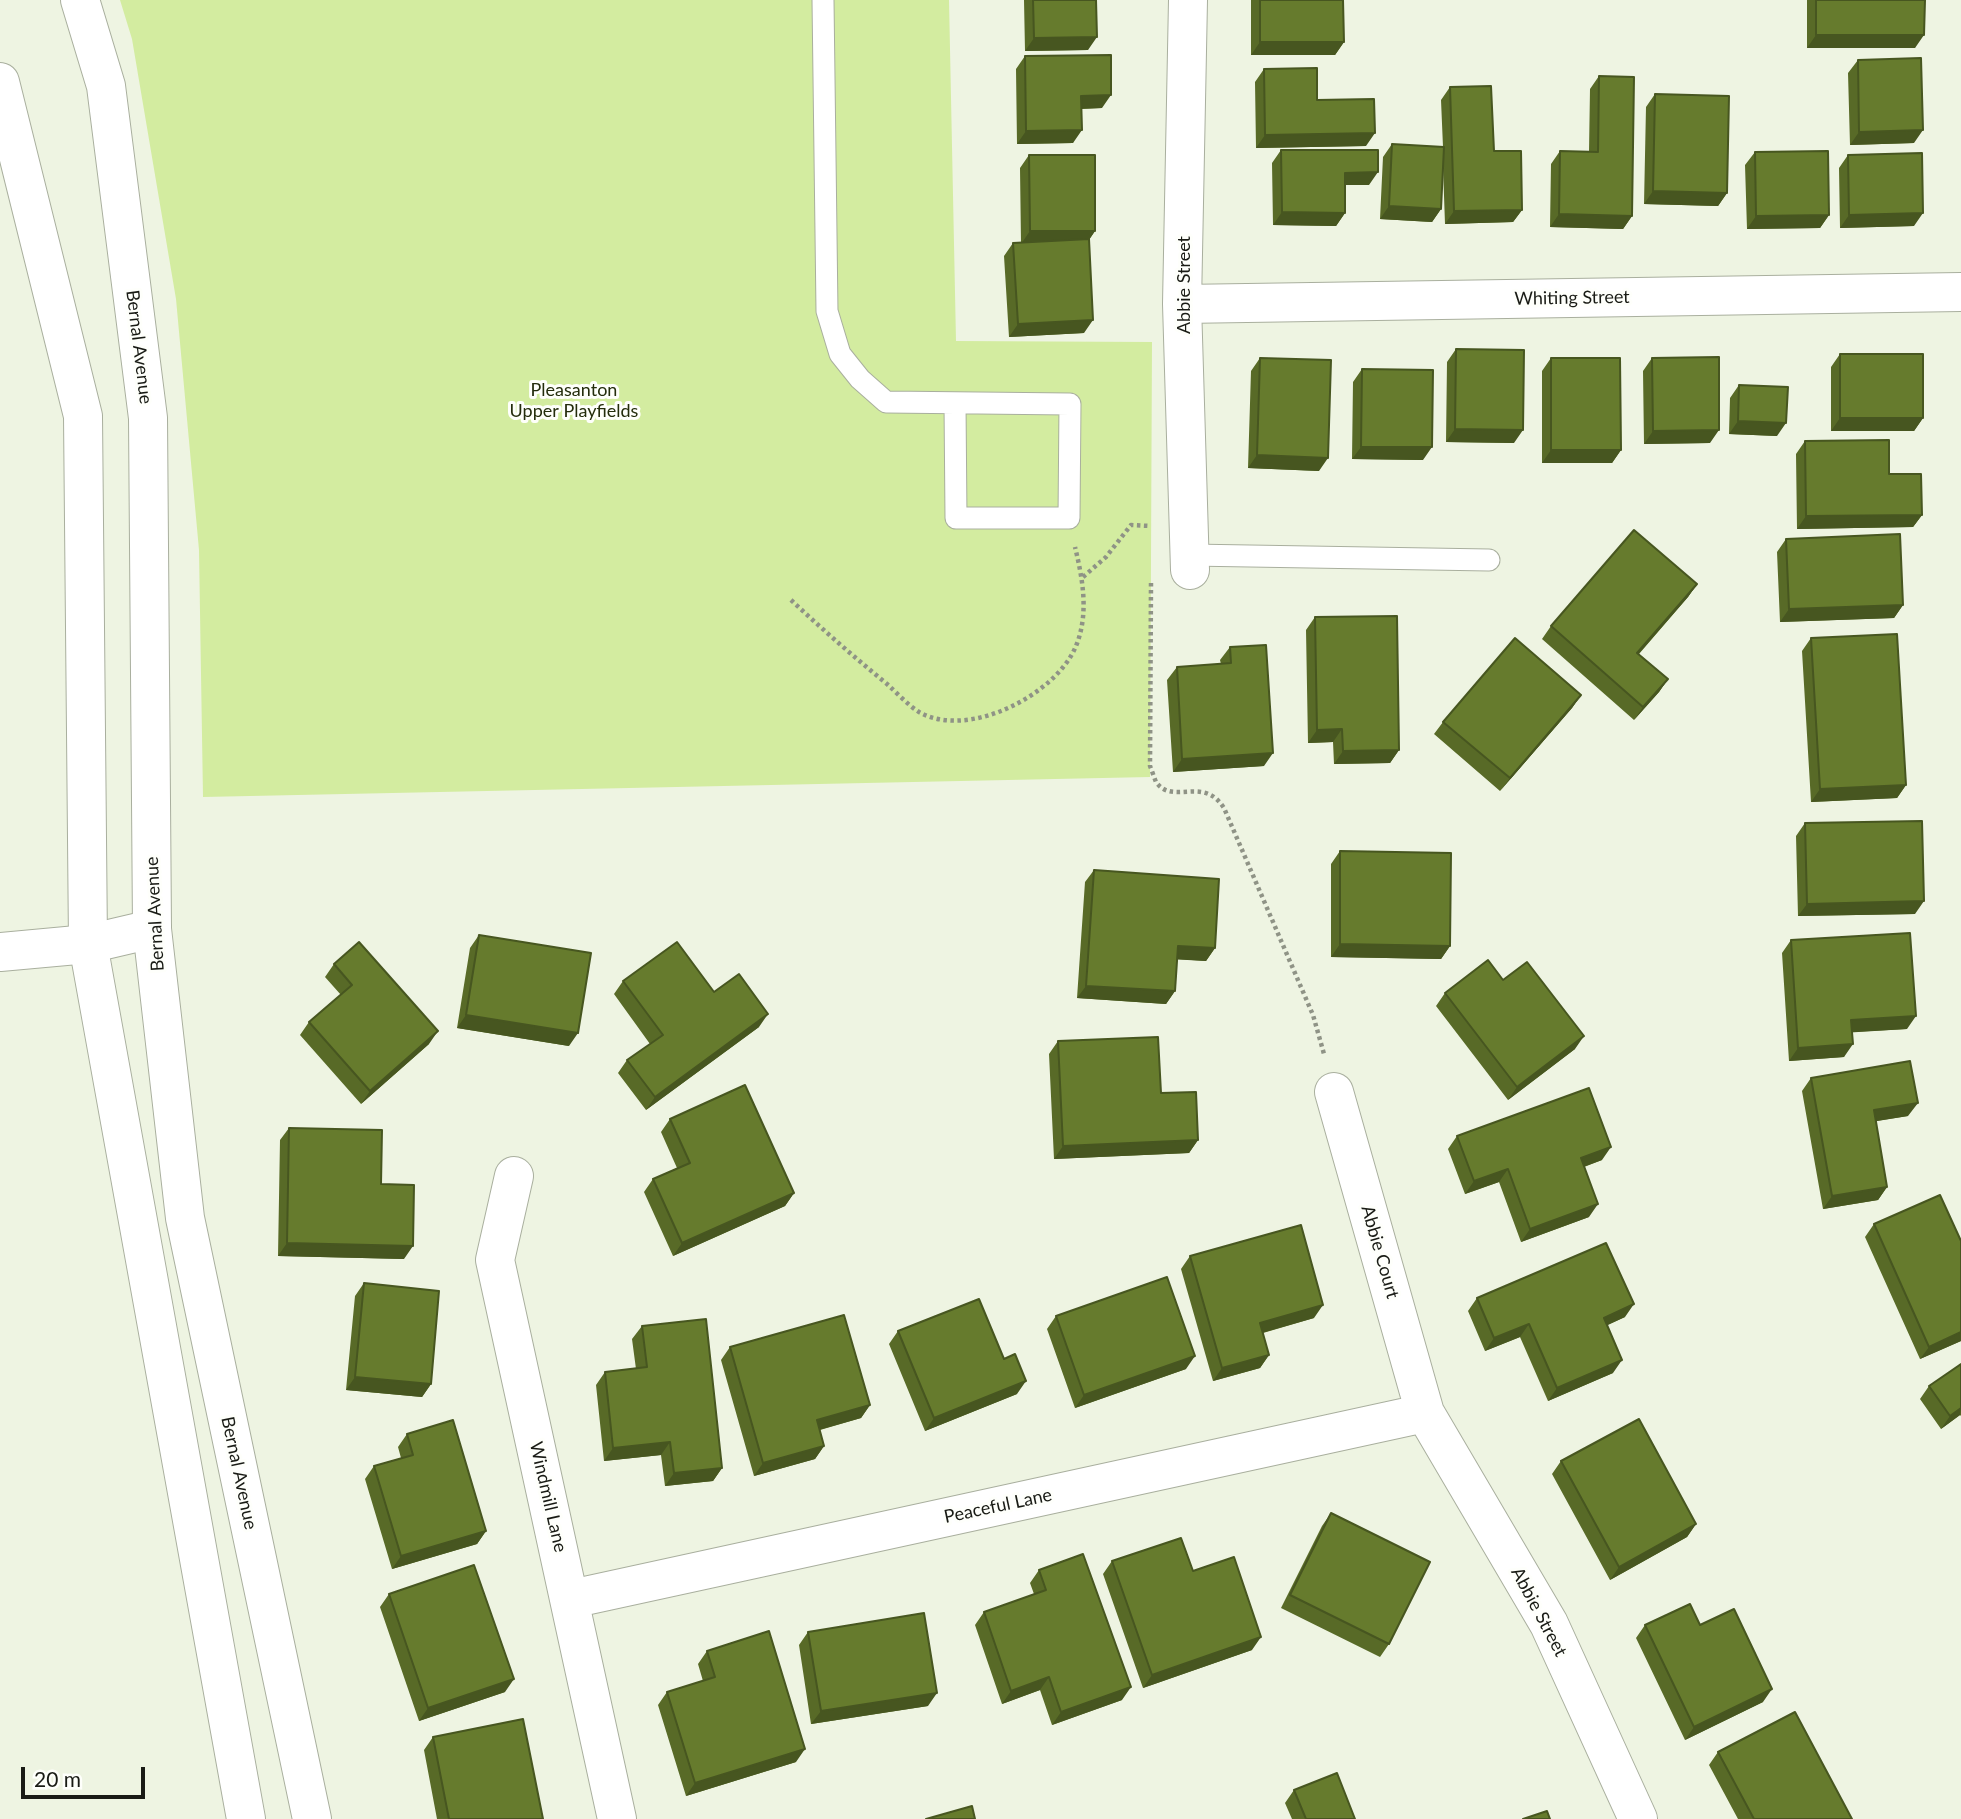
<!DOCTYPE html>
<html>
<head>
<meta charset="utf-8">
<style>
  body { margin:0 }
  #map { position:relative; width:1961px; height:1819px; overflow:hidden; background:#eef4e2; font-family:Lato,sans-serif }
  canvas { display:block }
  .scale { position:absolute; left:21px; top:1767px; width:124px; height:32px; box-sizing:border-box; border:4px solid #191b15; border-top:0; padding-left:9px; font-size:21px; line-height:24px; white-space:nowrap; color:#191b15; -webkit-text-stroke:5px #fefffb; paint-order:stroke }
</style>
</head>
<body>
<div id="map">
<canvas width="1961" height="1819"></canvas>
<div class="scale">20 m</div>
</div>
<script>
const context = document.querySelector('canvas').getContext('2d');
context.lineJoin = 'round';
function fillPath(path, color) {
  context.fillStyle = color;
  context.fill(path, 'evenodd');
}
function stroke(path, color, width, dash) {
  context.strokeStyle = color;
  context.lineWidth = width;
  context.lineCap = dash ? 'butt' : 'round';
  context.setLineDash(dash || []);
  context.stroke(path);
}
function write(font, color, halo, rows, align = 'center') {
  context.font = font + ' Lato,sans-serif';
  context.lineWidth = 6;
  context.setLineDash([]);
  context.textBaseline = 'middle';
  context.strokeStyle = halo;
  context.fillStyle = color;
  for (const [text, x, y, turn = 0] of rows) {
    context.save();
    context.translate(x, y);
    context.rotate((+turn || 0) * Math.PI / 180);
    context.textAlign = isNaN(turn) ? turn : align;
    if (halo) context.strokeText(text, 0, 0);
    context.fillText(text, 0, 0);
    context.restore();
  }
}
const green = new Path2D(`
  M120 0H949L956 341 1152 342 1150 777 203 797 199 550 176 299 132 39Z`);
const path = new Path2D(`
  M1083 577 1106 557 1131 525 1150 526
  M1151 583 1150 766C1152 771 1154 777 1156 782 1173 806 1203 775 1224 808L1313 1015 1324 1054
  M791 600C822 629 854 657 887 684 897 693 908 705 919 712 968 740 1056 695 1076 646 1089 614 1083 580 1075 547`);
const lane = new Path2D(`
  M823 0 827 311 840 354 860 379 886 402 1070 404 1069 518H956L955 403
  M1190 555 1489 560`);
const street = new Path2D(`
  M1188 0 1182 304 1190 570
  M1182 304 1961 292
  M0 952 88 944 152 929
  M1334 1092 1425 1413 1549 1624 1638 1819
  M514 1176 495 1260 617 1819
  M571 1599 1425 1413`);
const secondary = new Path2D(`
  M80 0 106 86 148 418 152 929 185 1218 312 1819
  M0 82 83 416 88 944 246 1819`);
const wall = new Path2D(`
  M1024 0H1096L1088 50 1025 51Z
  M1251 0H1343L1344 42 1335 55H1251Z
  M1807 0H1925L1915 48H1807Z
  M1025 56 1102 108 1082 109 1073 143 1017 144 1016 69Z
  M1858 60 1914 143 1850 145 1848 73Z
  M1264 69 1317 100 1366 146 1256 148 1255 82Z
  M1599 76 1632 216 1623 229 1550 227 1551 164 1560 151 1589 152 1590 89Z
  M1450 87 1494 151 1522 210 1513 222 1445 224 1443 167 1441 209 1432 222 1380 219 1383 157 1392 144 1443 147 1441 100Z
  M1655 94 1727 193 1718 206 1644 204 1646 107Z
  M1281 150 1369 185H1345V213L1336 226 1273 225 1272 163Z
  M1755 152 1829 215 1820 228 1747 229 1745 165Z
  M1029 155 1095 231 1089 240 1084 333 1009 337 1004 256 1013 243H1021L1020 168Z
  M1848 155 1914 226 1840 228 1839 168Z
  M1456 349 1514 443 1446 442 1447 362Z
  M1840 354 1923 418 1914 431H1831V367Z
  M1260 358 1319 471 1248 468 1251 371Z
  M1551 358 1621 450 1612 463H1542V371Z
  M1652 358 1710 443 1644 444 1643 371Z
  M1362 369 1423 460 1352 459 1353 382Z
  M1739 385 1777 436 1729 434 1730 398Z
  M1805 441 1889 474 1922 515 1913 527 1797 529 1796 454Z
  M1786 539 1903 605 1894 618 1780 622 1777 552Z
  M1697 584 1688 597 1639 654 1668 679 1659 692 1634 720 1542 639 1551 626Z
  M1315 617 1399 750 1390 763 1334 764 1333 742 1308 743 1306 630Z
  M1811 638 1906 785 1897 798 1811 802 1802 651Z
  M1230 647 1264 766 1173 772 1167 680 1177 667 1221 664 1220 660Z
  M1581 695 1572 708 1500 791 1434 734 1443 722Z
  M1805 823 1915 914 1798 916 1796 836Z
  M1340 851 1450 946 1441 959 1331 957V864Z
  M1094 870 1215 948 1206 961 1177 959 1175 991 1166 1004 1077 998 1085 882Z
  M479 935 569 1046 457 1028 470 948Z
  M1791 940 1907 1029 1852 1032 1844 1057 1789 1061 1782 953Z
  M334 964 429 1044 361 1104 300 1035 309 1022 341 995 325 977Z
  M1503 980 1575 1049 1508 1100 1436 1006 1445 993Z
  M623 981 714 992 759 1027 646 1110 618 1073 627 1060 650 1044 614 994Z
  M1058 1041 1161 1093 1198 1140 1189 1153 1054 1159 1049 1054Z
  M1811 1078 1908 1116 1876 1121 1887 1187 1878 1200 1823 1209 1802 1091Z
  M670 1119 794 1193 785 1206 673 1256 644 1192 653 1179 677 1168 661 1132Z
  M289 1128 381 1184 404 1259 278 1256 280 1140Z
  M1457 1136 1602 1160 1584 1167 1589 1217 1521 1242 1499 1182 1465 1194 1448 1149Z
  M1874 1224 1961 1341 1920 1359 1865 1237Z
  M1190 1256 1314 1318 1263 1333 1269 1355 1260 1368 1213 1381 1181 1269Z
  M364 1283 431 1384 422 1397 346 1390 355 1296Z
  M1477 1298 1625 1317 1607 1325 1613 1373 1548 1401 1520 1337 1485 1351 1468 1311Z
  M1056 1316 1186 1369 1075 1408 1047 1329Z
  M642 1326 722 1468 713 1481 665 1486 661 1455 604 1461 596 1385 605 1372 636 1369 632 1339Z
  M898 1331 1004 1359 1017 1394 925 1431 889 1344Z
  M730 1347 870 1405 861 1418 820 1430 824 1446 815 1459 754 1476 721 1360Z
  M1961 1364V1416L1960 1415 1941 1429 1920 1399 1929 1386Z
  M407 1434 486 1531 477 1544 392 1569 365 1479 374 1466 401 1458 398 1447Z
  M1561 1461 1696 1524 1687 1537 1610 1580 1552 1474Z
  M1331 1513 1389 1644 1380 1657 1281 1608 1322 1526Z
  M1112 1561 1193 1571 1252 1650 1143 1688 1103 1574Z
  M1039 1570 1122 1700 1052 1725 1040 1690 1002 1704 975 1625 984 1612 1034 1594 1030 1583Z
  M389 1594 505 1692 419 1721 380 1607Z
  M1645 1625H1700L1763 1702 1685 1740 1636 1638Z
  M808 1632 928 1706 811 1724 799 1645Z
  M707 1651 796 1762 686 1796 658 1705 667 1692 703 1681 698 1664Z
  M433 1737 543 1819H437L424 1750Z
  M1718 1752 1852 1819H1738L1709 1765Z
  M1294 1790 1355 1819H1292L1285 1803Z`);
const shadedWall = new Path2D(`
  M1816 35H1924L1915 48H1807Z
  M1097 37 1088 50 1025 51 1034 38Z
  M1260 42H1344L1335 55H1251Z
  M1111 95 1102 108 1072 109 1081 96Z
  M1082 130 1073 143 1017 144 1026 131Z
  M1923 130 1914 143 1850 145 1859 132Z
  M1375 133 1366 146 1256 148 1265 135Z
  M1378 172 1369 185H1336L1345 173Z
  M1653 191 1727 193 1718 206 1644 204Z
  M1389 206 1441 209 1432 222 1380 219Z
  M1522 210 1513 222 1445 224 1454 211Z
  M1282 212 1345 213 1336 226 1273 225Z
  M1923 213 1914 226 1840 228 1849 215Z
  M1559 214 1632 216 1623 229 1550 227Z
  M1829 215 1820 228 1747 229 1756 216Z
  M1030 231H1095L1086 244H1021Z
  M1093 320 1084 333 1009 337 1018 324Z
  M1840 418H1923L1914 431H1831Z
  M1738 421 1786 423 1777 436 1729 434Z
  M1455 429 1523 430 1514 443 1446 442Z
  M1719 430 1710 443 1644 444 1653 431Z
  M1361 447H1432L1423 460 1352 459Z
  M1551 450H1621L1612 463H1542Z
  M1257 455 1328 458 1319 471 1248 468Z
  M1922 515 1913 527 1797 529 1806 516Z
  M1697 584 1688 597 1628 666 1637 653Z
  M1903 605 1894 618 1780 622 1789 609Z
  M1668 679 1659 692 1634 720 1643 707Z
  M1581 695 1572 708 1500 791 1510 778Z
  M1342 729 1333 742 1308 743 1317 730Z
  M1399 750 1390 763 1334 764 1343 751Z
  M1273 753 1264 766 1173 772 1182 759Z
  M1906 785 1897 798 1811 802 1820 789Z
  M1924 901 1915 914 1798 916 1807 904Z
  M1340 944 1450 946 1441 959 1331 957Z
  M1178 946 1215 948 1206 961 1169 959Z
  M1086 986 1175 991 1166 1004 1077 998Z
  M768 1014 759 1027 646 1110 655 1097Z
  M466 1015 578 1033 569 1046 457 1028Z
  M1916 1016 1907 1029 1842 1033 1851 1020Z
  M438 1031 429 1044 361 1104 370 1091Z
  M1584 1036 1575 1049 1508 1100 1517 1087Z
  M1853 1044 1844 1057 1789 1061 1798 1048Z
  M1918 1103 1908 1116 1865 1123 1874 1110Z
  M1198 1140 1189 1153 1054 1159 1063 1146Z
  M1611 1147 1602 1160 1572 1171 1581 1158Z
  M1508 1169 1499 1182 1465 1194 1474 1181Z
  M1887 1187 1878 1200 1823 1209 1832 1196Z
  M794 1193 785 1206 673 1256 682 1243Z
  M1598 1204 1589 1217 1521 1242 1530 1229Z
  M287 1243 413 1246 404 1259 278 1256Z
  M1634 1304 1625 1317 1595 1331 1604 1318Z
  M1323 1305 1314 1318 1251 1336 1260 1323Z
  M1529 1324 1520 1337 1485 1351 1494 1338Z
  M1961 1332V1341L1920 1359 1929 1347Z
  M1269 1355 1260 1368 1213 1381 1222 1368Z
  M1195 1356 1186 1369 1075 1408 1084 1395Z
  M1622 1360 1613 1373 1548 1401 1557 1388Z
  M355 1377 431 1384 422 1397 346 1390Z
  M1026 1381 1017 1394 925 1431 934 1418Z
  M870 1405 861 1418 808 1433 817 1420Z
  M1961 1408 1960 1415 1941 1429 1950 1416Z
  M670 1442 661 1455 604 1461 613 1448Z
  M824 1446 815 1459 754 1476 763 1463Z
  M722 1468 713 1481 665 1486 674 1473Z
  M1696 1524 1687 1537 1610 1580 1619 1567Z
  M486 1531 477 1544 392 1569 401 1556Z
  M1261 1637 1252 1650 1143 1688 1152 1675Z
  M1049 1677 1040 1690 1002 1704 1011 1691Z
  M514 1679 505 1692 419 1721 428 1708Z
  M1131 1687 1122 1700 1052 1725 1061 1712Z
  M1772 1689 1763 1702 1685 1740 1694 1727Z
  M937 1693 928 1706 811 1724 821 1711Z
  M805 1749 796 1762 686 1796 695 1783Z`);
const building = new Path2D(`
  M1033 0H1096L1097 37 1034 38Z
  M1260 0H1343L1344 42H1260Z
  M1816 0H1925L1924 35H1816Z
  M1111 55V95L1081 96 1082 130 1026 131 1025 56Z
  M1921 58 1923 130 1859 132 1858 60Z
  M1317 68V100L1374 99 1375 133 1265 135 1264 69Z
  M1599 76 1634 77 1632 216 1559 214 1560 151 1598 152Z
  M1491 86 1494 151H1521L1522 210 1454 211 1450 87Z
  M1655 94 1729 96 1727 193 1653 191Z
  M1392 144 1444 147 1441 209 1389 206Z
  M1281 150H1378V172L1345 173V213L1282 212Z
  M1828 151 1829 215 1756 216 1755 152Z
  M1922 153 1923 213 1849 215 1848 155Z
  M1029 155H1095V231H1030Z
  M1089 239 1093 320 1018 324 1013 243Z
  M1456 349 1524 350 1523 430 1455 429Z
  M1840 354H1923V418H1840Z
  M1719 357V430L1653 431 1652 358Z
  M1260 358 1331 360 1328 458 1257 455Z
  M1551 358H1620L1621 450H1551Z
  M1362 369 1433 370 1432 447H1361Z
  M1739 385 1788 387 1786 423 1738 421Z
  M1889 440V474H1921L1922 515 1806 516 1805 441Z
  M1634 530 1697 584 1637 653 1668 679 1643 707 1551 626Z
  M1900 534 1903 605 1789 609 1786 539Z
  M1397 616 1399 750 1343 751 1342 729 1317 730 1315 617Z
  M1897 634 1906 785 1820 789 1811 638Z
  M1515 638 1581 695 1510 778 1443 722Z
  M1266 645 1273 753 1182 759 1177 667 1231 663 1230 647Z
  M1922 821 1924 901 1807 904 1805 823Z
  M1340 851 1451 853 1450 946 1340 944Z
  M1094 870 1219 879 1215 948 1178 946 1175 991 1086 986Z
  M1910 933 1916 1016 1851 1020 1853 1044 1798 1048 1791 940Z
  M479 935 591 953 578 1033 466 1015Z
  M359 942 438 1031 370 1091 309 1022 352 985 334 964Z
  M677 942 714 992 739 974 768 1014 655 1097 627 1060 663 1035 623 981Z
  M1488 960 1503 980 1527 962 1584 1036 1517 1087 1445 993Z
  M1158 1037 1161 1093 1196 1092 1198 1140 1063 1146 1058 1041Z
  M1910 1061 1918 1103 1874 1110 1887 1187 1832 1196 1811 1078Z
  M745 1085 794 1193 682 1243 653 1179 690 1163 670 1119Z
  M1589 1088 1611 1147 1581 1158 1598 1204 1530 1229 1508 1169 1474 1181 1457 1136Z
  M289 1128 382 1130 381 1184 414 1185 413 1246 287 1243Z
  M1940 1195 1961 1241V1332L1929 1347 1874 1224Z
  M1301 1225 1323 1305 1260 1323 1269 1355 1222 1368 1190 1256Z
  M1606 1243 1634 1304 1604 1318 1622 1360 1557 1388 1529 1324 1494 1338 1477 1298Z
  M1167 1277 1195 1356 1084 1395 1056 1316Z
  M364 1283 439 1291 431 1384 355 1377Z
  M979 1299 1004 1359 1015 1354 1026 1381 934 1418 898 1331Z
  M844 1315 870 1405 817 1420 824 1446 763 1463 730 1347Z
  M706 1319 722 1468 674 1473 670 1442 613 1448 605 1372 647 1367 642 1326Z
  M1961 1364V1408L1950 1416 1929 1386Z
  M1639 1419 1696 1524 1619 1567 1561 1461Z
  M453 1420 486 1531 401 1556 374 1466 413 1455 407 1434Z
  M1331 1513 1430 1562 1389 1644 1290 1595Z
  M1181 1538 1193 1571 1234 1557 1261 1637 1152 1675 1112 1561Z
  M1083 1554 1131 1687 1061 1712 1049 1677 1011 1691 984 1612 1046 1590 1039 1570Z
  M474 1565 514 1679 428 1708 389 1594Z
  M1690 1604 1700 1625 1734 1609 1772 1689 1694 1727 1645 1625Z
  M924 1613 937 1693 821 1711 808 1632Z
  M769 1631 805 1749 695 1783 667 1692 715 1677 707 1651Z
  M1795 1712 1852 1819H1754L1718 1752Z
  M523 1719 543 1819H449L433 1737Z
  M1337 1773 1355 1819H1306L1294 1790Z
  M972 1806 975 1819H926Z
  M1547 1811 1550 1819H1523Z`);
const streetNames = [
  ["Abbie Street",1184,285,-90],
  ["Whiting Street",1572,298,-1],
  ["Bernal Avenue",139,347,83],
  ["Bernal Avenue",155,914,-93],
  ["Abbie Court",1380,1252,74],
  ["Bernal Avenue",239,1473,78],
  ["Windmill Lane",548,1497,77],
  ["Peaceful Lane",998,1506,-12],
  ["Abbie Street",1539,1612,62]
];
const parkNames = [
  ["Pleasanton",574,390],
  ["Upper Playfields",574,411]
];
fillPath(green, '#d3eca0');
stroke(lane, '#a9af9e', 23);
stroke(street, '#a9af9e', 40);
stroke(secondary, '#a9af9e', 40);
stroke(path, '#8f9386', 4.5, [3.5, 3.5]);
stroke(lane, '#fff', 21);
stroke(street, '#fff', 38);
stroke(secondary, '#fff', 38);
fillPath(wall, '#586a27');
fillPath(shadedWall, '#475620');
fillPath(building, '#667b2d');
stroke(building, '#475620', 2);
write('18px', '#191b15', '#fefffb', streetNames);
write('18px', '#242d0c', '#fefffb', parkNames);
</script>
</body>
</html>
